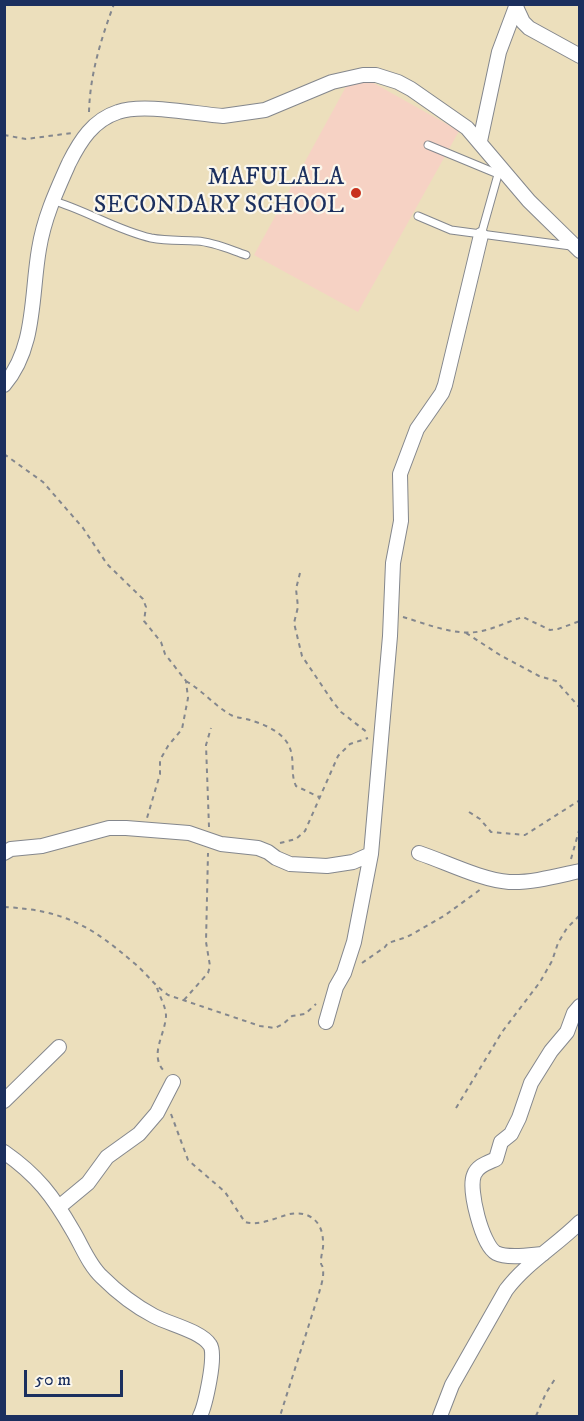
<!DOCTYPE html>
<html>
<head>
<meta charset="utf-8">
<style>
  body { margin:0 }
  #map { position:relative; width:584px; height:1421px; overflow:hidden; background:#ecdfbc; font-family:"IM FELL DW Pica",serif }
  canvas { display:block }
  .frame { position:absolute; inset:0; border:6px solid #1b2f5e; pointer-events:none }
  .scale { position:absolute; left:24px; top:1370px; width:99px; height:27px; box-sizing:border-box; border:3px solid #1b2f5e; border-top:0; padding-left:8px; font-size:18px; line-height:21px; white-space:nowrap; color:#1b2f5e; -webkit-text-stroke:4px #fbf7ec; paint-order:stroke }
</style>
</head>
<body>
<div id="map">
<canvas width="584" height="1421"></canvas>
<div class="frame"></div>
<div class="scale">50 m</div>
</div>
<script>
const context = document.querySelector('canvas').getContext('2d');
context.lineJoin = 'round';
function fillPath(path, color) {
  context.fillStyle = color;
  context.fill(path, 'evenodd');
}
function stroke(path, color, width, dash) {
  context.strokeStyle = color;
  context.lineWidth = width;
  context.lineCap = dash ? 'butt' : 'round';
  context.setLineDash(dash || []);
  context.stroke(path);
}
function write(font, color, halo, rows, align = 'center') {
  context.font = font + ' "IM FELL DW Pica",serif';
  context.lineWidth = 4.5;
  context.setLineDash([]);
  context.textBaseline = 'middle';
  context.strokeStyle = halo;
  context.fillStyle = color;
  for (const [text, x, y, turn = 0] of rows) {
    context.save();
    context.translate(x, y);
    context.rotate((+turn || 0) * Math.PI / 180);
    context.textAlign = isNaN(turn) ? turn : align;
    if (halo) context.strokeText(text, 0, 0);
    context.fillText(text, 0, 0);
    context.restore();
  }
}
const built = new Path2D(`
  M354 72 459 131 358 312 254 255Z`);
const path = new Path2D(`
  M89 112C90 74 101 39 114 4
  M4 135 26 139 72 133
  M4 454 43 482 83 528 107 564 143 599 146 607 144 621 161 642 165 654 186 681 188 698 182 729 168 746 160 760V774L147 818
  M300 573 296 589 298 607 294 623 302 656 333 702 341 712 368 733
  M403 617C427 624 457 637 482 631 496 628 509 621 523 617L550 630 558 629 580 621
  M466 633 500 655 539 676 556 681 580 708
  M186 681C203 691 215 706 231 715 237 718 244 718 250 720 263 724 278 730 286 741 297 756 289 771 296 786L319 797
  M469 812 480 819 491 832 525 835 580 800
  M209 827 206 745 211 728
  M280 843 296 839 305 831 338 756 350 744 368 738
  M571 859 580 827
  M4 907C63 910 90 925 134 963 146 973 155 986 168 995L260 1026 275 1028 283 1024 292 1016 305 1014 316 1004
  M362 963 385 947 388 943 407 937 444 916 481 889
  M157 988C160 997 166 1007 166 1016 165 1035 149 1055 164 1071
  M184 1000 208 973 210 966 206 942 208 853
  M456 1108 502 1032 540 982 552 961 558 943 567 928 580 915
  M171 1114 188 1160 225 1192 245 1222C257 1226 274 1219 286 1215 307 1209 323 1220 323 1242 324 1248 321 1254 321 1261 321 1269 322 1261 323 1270 324 1277 321 1286 319 1293L280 1416
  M536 1416 546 1393 555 1379`);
const lane = new Path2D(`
  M428 145 498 174
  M51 200C86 210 116 230 151 238 167 241 182 240 197 241 214 242 231 250 246 255
  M418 216 451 230 571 246
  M481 235 499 171`);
const street = new Path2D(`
  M516 7 523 22 529 28 580 56
  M480 141 499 52 517 4
  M4 385C36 348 31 295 39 249 44 218 56 192 69 163 80 141 93 120 118 112 143 103 195 114 223 116L265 110 332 82 363 75H376L398 82 411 89 467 128 529 201 580 251
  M4 853 11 849 42 846 109 828H126L189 833 221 844 258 848 268 852 276 858 290 864 327 866 353 862 371 854
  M419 853C446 862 481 880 509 882 532 883 557 876 580 871
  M326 1022 336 987 344 973 354 942 371 854 390 636 393 563 401 521 400 474 417 429 442 393 445 385 481 235
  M4 1101 59 1047
  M4 1152C37 1175 53 1196 73 1231 82 1246 89 1265 102 1277 117 1292 135 1306 154 1316 169 1324 201 1331 210 1345 217 1354 205 1406 200 1416
  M59 1207 88 1183 107 1157 139 1134 157 1113 173 1082
  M543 1254C530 1255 508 1259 496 1253 482 1245 468 1189 474 1175 477 1166 487 1163 496 1159L501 1142 511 1134 519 1118 531 1083 551 1051 567 1032 574 1013 580 1006
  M440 1416 452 1385 506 1290C526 1263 556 1246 580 1222`);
const markers = [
  [356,193,6,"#c8321e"]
];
const poiNames = [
  ["MAFULALA",344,179],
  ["SECONDARY SCHOOL",344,207]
];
fillPath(built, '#f6d2c4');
stroke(lane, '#84878d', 9);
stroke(street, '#84878d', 16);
stroke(path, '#84878d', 2, [4.5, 4.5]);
stroke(lane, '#fff', 7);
stroke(street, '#fff', 14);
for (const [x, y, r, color] of markers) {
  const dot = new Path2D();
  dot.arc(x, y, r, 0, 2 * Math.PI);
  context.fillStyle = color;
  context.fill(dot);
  stroke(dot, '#fbf7ec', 2);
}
write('24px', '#1b2f5e', '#fbf7ec', poiNames, 'right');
</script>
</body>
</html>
